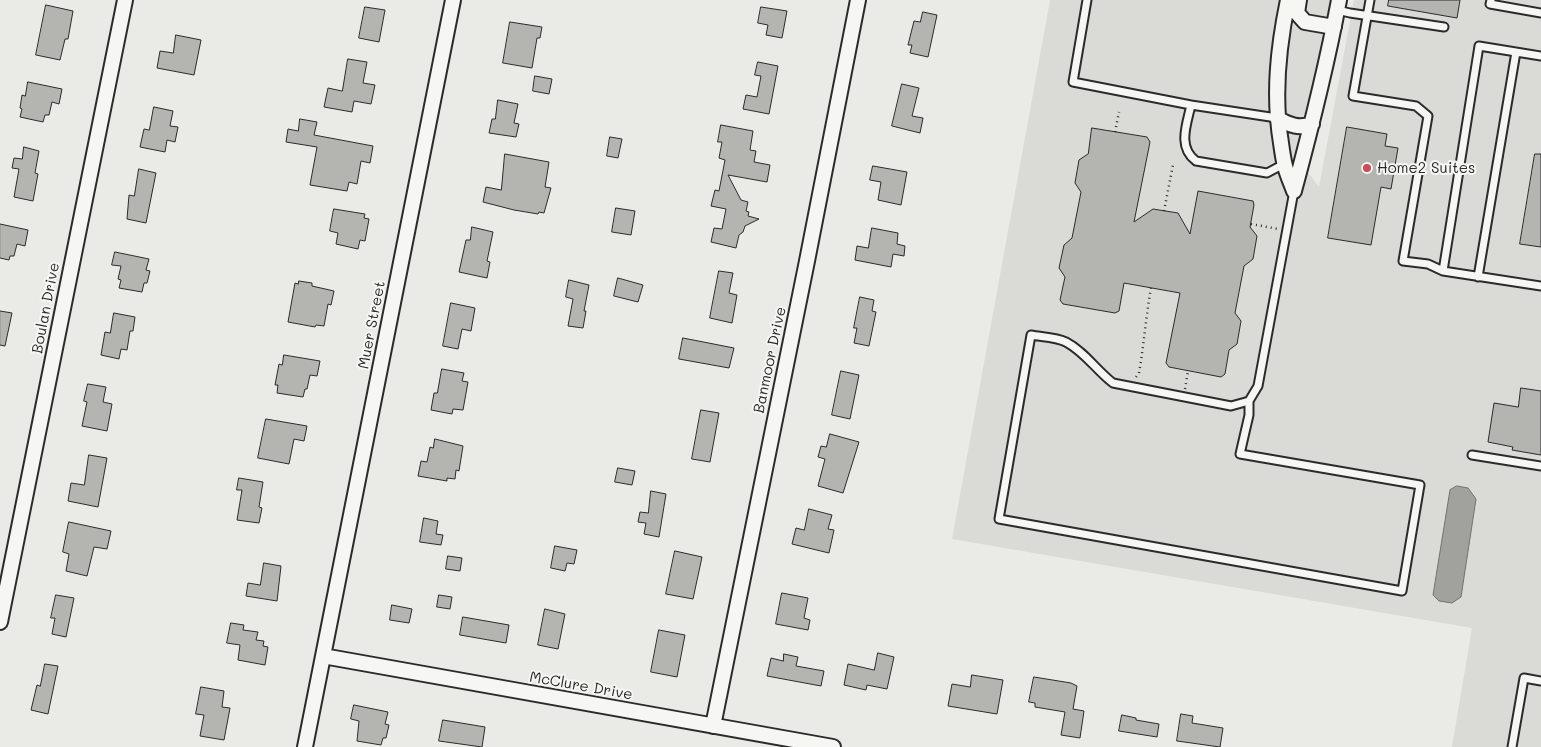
<!DOCTYPE html>
<html>
<head>
<meta charset="utf-8">
<style>
  body { margin:0 }
  canvas { display:block; background:#eaeae6 }
</style>
</head>
<body>
<canvas width="1541" height="747"></canvas>
<script>
const context = document.querySelector('canvas').getContext('2d');
context.lineJoin = 'round';
function fillPath(path, color) {
  context.fillStyle = color;
  context.fill(path, 'evenodd');
}
function stroke(path, color, width, dash) {
  context.strokeStyle = color;
  context.lineWidth = width;
  context.lineCap = dash ? 'butt' : 'round';
  context.setLineDash(dash || []);
  context.stroke(path);
}
function write(font, color, halo, rows, align = 'center') {
  context.font = font + ' Mali,sans-serif';
  context.lineWidth = 4;
  context.setLineDash([]);
  context.textBaseline = 'middle';
  context.strokeStyle = halo;
  context.fillStyle = color;
  for (const [text, x, y, turn = 0] of rows) {
    context.save();
    context.translate(x, y);
    context.rotate((+turn || 0) * Math.PI / 180);
    context.textAlign = isNaN(turn) ? turn : align;
    if (halo) context.strokeText(text, 0, 0);
    context.fillText(text, 0, 0);
    context.restore();
  }
}
const built = new Path2D(`
  M1050 0H1331L1318 62 1295 155 1319 187 1354 0H1541V747H1452L1472 628 952 539Z`);
const water = new Path2D(`
  M1457 486 1468 488 1476 499 1461 597 1452 603 1439 601 1433 595 1450 490Z`);
const building = new Path2D(`
  M1389 0H1460L1457 18 1388 6Z
  M46 5 73 11 68 39H65L60 60 36 55Z
  M365 7 385 10 379 42 359 38Z
  M761 7 787 11 782 38 766 35 768 25 758 23Z
  M923 12 937 15 928 57 910 53 912 45H908L914 21 920 22Z
  M510 22 542 27 540 38H537L532 68 503 63Z
  M176 35 201 40 194 75 157 68 160 51 173 53Z
  M348 59 367 62 363 83 375 85 371 104 354 101 352 112 324 107 328 88 342 91Z
  M758 62 778 66 769 114 743 109 746 95 757 97 761 76 755 75Z
  M535 76 552 79 549 94 533 91Z
  M28 82 62 89 59 104 52 102 49 115H45L43 122 20 117 22 109 20 108 22 95 25 96Z
  M902 84 919 88 912 116 923 118 920 133 892 126Z
  M498 100 518 104 514 123 519 124 516 137 489 133 492 119H495Z
  M154 107 173 111 170 126 178 127 175 142 167 140 165 152 140 147 144 129 149 130Z
  M300 119 317 122 314 135 373 146 370 163 361 161 357 184 349 182 347 191 310 185 317 147 286 142 288 129 298 131Z
  M721 125 753 131 750 150 756 151 754 162 770 165 767 182 728 175 741 200 748 202 746 211 749 212 748 216 759 219 745 226 743 232 739 235 736 248 711 242 714 228 722 229 726 209 711 206 715 190 719 191 725 160 719 158 722 142H718Z
  M1347 127 1387 134 1385 146 1398 148 1391 189 1381 187 1371 245 1328 238Z
  M1092 128 1147 137 1150 142 1134 222 1153 209 1178 213 1190 234 1198 191 1253 201 1254 205 1250 227 1257 236 1253 259 1244 266 1235 313 1241 321 1237 344 1229 350 1225 374 1221 377 1169 367 1166 363 1180 293 1124 283 1119 311 1115 313 1063 304 1060 300 1065 277 1059 268 1064 245 1072 238 1081 192 1075 183 1079 160 1088 154Z
  M610 137 622 139 618 158 607 156Z
  M24 147 39 151 35 173 38 174 33 201 14 197 19 169 12 168 14 158 22 159Z
  M505 154 549 162 545 187 551 188 544 213 539 212 538 214 514 210 483 202 486 187 501 190Z
  M1535 154H1541V247L1520 244Z
  M873 166 907 172 901 205 878 200 881 182 870 180Z
  M139 169 156 173 146 223 127 219 129 195 134 196Z
  M616 208 635 211 631 235 612 232Z
  M334 209 365 214 364 218 369 219 365 241 360 240 358 249 336 244 338 233 330 231Z
  M0 224 28 230 25 246 17 244 14 256H10L9 260 0 258Z
  M472 227 493 232 487 261 490 262 487 278 459 272 466 240H470Z
  M872 228 898 233 897 244 905 246 904 256 893 254 891 267 855 260 857 246 868 248Z
  M115 252 149 259 146 270 150 271 147 283H144L142 292 119 288 121 280 118 279 121 266 112 265Z
  M719 271 733 273 729 293 737 295 732 323 710 318Z
  M618 278 643 285 638 302 614 296Z
  M569 280 589 285 584 311H586L583 328 568 326 573 299 566 297Z
  M299 281 312 283V286L334 291 331 305 328 304 324 326 316 325 315 327 288 322 295 283 298 284Z
  M860 297 874 300 872 311 876 312 869 346 854 343 857 328H854Z
  M451 303 475 308 471 331 462 329 458 349 443 346Z
  M0 311 12 313 5 346 0 345Z
  M114 313 135 317 133 331H130L127 350 121 349 119 359 101 355 105 332 110 333Z
  M683 338 734 348 729 368 679 359Z
  M284 355 320 361 317 376 310 375 307 389H305L303 397 277 393 278 385H275L279 364 282 365Z
  M442 369 464 373 462 381 468 382 463 410 453 409 452 414 431 410 434 393H437Z
  M841 371 859 375 850 419 832 415Z
  M88 384 106 387 103 402 112 404 107 431 82 426 87 402 84 401Z
  M1521 388 1541 391V455L1512 450 1513 447 1488 442 1494 403 1518 407Z
  M701 410 719 413 710 462 692 459Z
  M266 419 307 426 304 441 294 439 289 464 258 458Z
  M830 434 859 442 843 493 818 486 825 459 818 457 821 446 826 447Z
  M435 439 463 446 459 471 456 470 455 479 447 478V481L418 476 421 461 427 462 430 447 433 448Z
  M89 455 107 458 98 507 68 501 71 483 84 485Z
  M618 468 635 471 632 485 615 482Z
  M239 478 263 482 259 507 262 508 259 523 237 520 242 490H237Z
  M651 491 666 494 659 537 644 534 646 523 638 522 640 512 648 513Z
  M809 509 832 515 828 529 834 530 829 553 792 544 796 528 804 530Z
  M424 518 438 521 436 534 443 535 441 545 420 542Z
  M69 522 111 531 107 549 94 547 87 576 66 571 69 554 63 552Z
  M555 546 577 550 574 564 567 563 565 571 551 568Z
  M675 551 702 557 693 599 666 594Z
  M448 556 462 558 460 571 446 569Z
  M264 563 281 566 277 601 246 596 248 583 260 585Z
  M782 593 808 598 804 618 810 620 808 630 776 624Z
  M56 595 74 598 66 637 52 634 55 618H51Z
  M439 595 452 597 450 609 437 607Z
  M392 605 412 609 409 623 390 620Z
  M545 609 565 614 558 649 538 645Z
  M463 617 509 625 506 643 460 635Z
  M231 623 244 625 243 630 258 632 256 640 264 641 263 646 268 647 265 665 238 660 240 645 227 643Z
  M659 630 685 635 677 677 651 672Z
  M878 653 894 657 887 689 867 685 866 690 844 685 848 664 874 670Z
  M784 654 798 657 796 666 824 671 821 686 767 676 771 658 783 661Z
  M45 664 58 666 48 714 31 710 37 685 40 686Z
  M972 675 1003 680 997 714 948 706 952 684 970 687Z
  M1034 677 1071 683 1077 686 1073 709 1084 711 1080 738 1061 735 1065 712 1035 707V703L1029 702Z
  M201 687 224 691 222 707 230 708 224 740 200 736 204 715 196 714Z
  M354 705 388 712 385 724 389 725 386 738H383L381 745 357 741 359 721 351 719Z
  M1181 714 1193 716 1192 723 1223 728 1220 747 1177 741Z
  M1122 715 1136 718V720L1159 724 1157 737 1119 731Z
  M443 720 485 727 482 747 439 741Z`);
const path = new Path2D(`
  M1115 132 1119 112
  M1164 211 1173 165
  M1251 224 1278 229
  M1136 377 1139 373C1144 344 1146 316 1151 288
  M1185 389 1188 371`);
const service = new Path2D(`
  M1087 0 1073 82 1191 105
  M1370 0 1353 96 1416 106 1428 116 1403 261 1428 264 1443 271
  M1491 0 1490 4 1541 13
  M1337 10 1350 13 1444 27
  M1541 56 1479 46 1443 271 1541 286
  M1277 118 1191 105C1187 124 1177 147 1196 161L1267 173 1284 164
  M1478 277 1516 52
  M1249 401V415L1240 454 1420 485 1402 591 999 519 1031 335C1042 337 1056 337 1066 342 1085 352 1096 370 1113 383L1231 406 1249 401 1258 386 1294 191
  M1472 455 1541 466
  M1512 747 1524 678 1541 681`);
const minor = new Path2D(`
  M1288 0C1278 48 1273 95 1281 143 1282 150 1283 158 1285 166 1287 174 1291 183 1294 191
  M1299 0 1297 13 1305 22 1334 27
  M1277 118C1289 125 1299 129 1312 124
  M1294 191C1311 128 1327 64 1339 0
  M0 622 125 0
  M323 656 833 747
  M713 726 807 261 858 0
  M305 747 453 0`);
const markers = [
  [1367,168,5,"#d1495b"]
];
const poiNames = [
  ["Home2 Suites",1377,168]
];
const streetNames = [
  ["Boulan Drive",46,308,-79],
  ["Muer Street",372,325,-79],
  ["Banmoor Drive",770,360,-78],
  ["McClure Drive",581,686,10]
];
fillPath(built, '#dadad6');
fillPath(water, '#a1a19e');
stroke(water, '#727270', 1);
fillPath(building, '#b4b4b1');
stroke(building, '#2b2b2b', 1);
stroke(service, '#2b2b2b', 11);
stroke(minor, '#2b2b2b', 18);
stroke(path, '#2b2b2b', 2.5, [1, 4]);
stroke(service, '#f6f6f2', 7);
stroke(minor, '#f6f6f2', 14);
for (const [x, y, r, color] of markers) {
  const dot = new Path2D();
  dot.arc(x, y, r, 0, 2 * Math.PI);
  context.fillStyle = color;
  context.fill(dot);
  stroke(dot, '#f6f6f2', 2);
}
write('15px', '#2b2b2b', '#f6f6f2', poiNames, 'left');
write('15px', '#2b2b2b', '#f6f6f2', streetNames);
</script>
</body>
</html>
